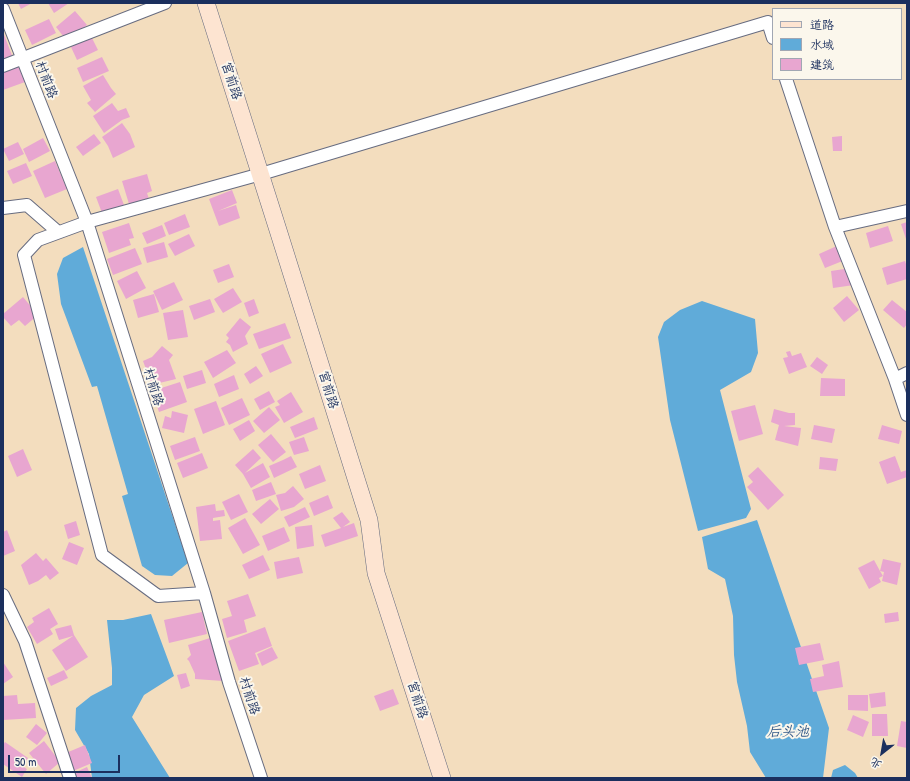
<!DOCTYPE html>
<html>
<head>
<meta charset="utf-8">
<style>
  body { margin:0 }
  #map { position:relative; width:910px; height:781px; overflow:hidden; background:#f3ddbe; font-family:"Patrick Hand","LXGW WenKai TC",sans-serif }
  canvas { display:block }
  .frame { position:absolute; inset:0; border:4px solid #1b2f5e; pointer-events:none }
  .legend { position:absolute; left:772px; top:8px; width:130px; height:72px; box-sizing:border-box; background:#fbf7ec; border:1px solid #a1a7b3; margin:0; padding:5px 7px; list-style:none; font-size:12px; color:#1b2f5e }
  .legend li { display:flex; align-items:center; gap:8px; height:20px }
  .legend b { width:20px; border:1px solid #a1a7b3 }
  .north { position:absolute; left:862px; top:733px; width:40px; height:40px; -webkit-text-stroke:3px #fbf7ec; paint-order:stroke; rotate:211deg; font-size:11px; font-weight:700; line-height:16px; text-align:center; color:#1b2f5e }
  .north::after { content:''; display:block; margin:auto; width:14px; height:18px; background:#1b2f5e; clip-path:polygon(50% 0,100% 100%,50% 72%,0 100%) }
  .scale { position:absolute; left:8px; top:755px; width:112px; height:18px; box-sizing:border-box; border:2px solid #1b2f5e; border-top:0; padding-left:5px; font-size:12px; line-height:14px; white-space:nowrap; color:#1b2f5e; -webkit-text-stroke:3px #fbf7ec; paint-order:stroke }
</style>
</head>
<body>
<div id="map">
<canvas width="910" height="781"></canvas>
<div class="frame"></div>
<ul class="legend">
<li><b style="height:5px;background:#fde4d1"></b>道路</li>
<li><b style="height:11px;background:#60abd9"></b>水域</li>
<li><b style="height:11px;background:#e8a6d0"></b>建筑</li>
</ul>
<div class="north">北</div>
<div class="scale">50 m</div>
</div>
<script>
const context = document.querySelector('canvas').getContext('2d');
context.lineJoin = 'round';
function fillPath(path, color) {
  context.fillStyle = color;
  context.fill(path, 'evenodd');
}
function stroke(path, color, width, dash) {
  context.strokeStyle = color;
  context.lineWidth = width;
  context.lineCap = dash ? 'butt' : 'round';
  context.setLineDash(dash || []);
  context.stroke(path);
}
function write(font, color, halo, rows, align = 'center') {
  context.font = font + ' "Patrick Hand","LXGW WenKai TC",sans-serif';
  context.lineWidth = 4;
  context.setLineDash([]);
  context.textBaseline = 'middle';
  context.strokeStyle = halo;
  context.fillStyle = color;
  for (const [text, x, y, turn = 0] of rows) {
    context.save();
    context.translate(x, y);
    context.rotate((+turn || 0) * Math.PI / 180);
    context.textAlign = isNaN(turn) ? turn : align;
    if (halo) context.strokeText(text, 0, 0);
    context.fillText(text, 0, 0);
    context.restore();
  }
}
const water = new Path2D(`
  M83 247 188 563 172 576 155 575 142 566 122 496 128 494 97 386 92 387 61 304 57 274 63 258Z
  M702 301 755 319 758 353 751 372 720 390 751 509 746 518 698 531 670 420 658 337 664 322 680 310Z
  M757 520 829 728 823 778H766L750 752 747 726 737 682 734 655 733 616 725 579 708 569 702 537Z
  M151 614 174 676 144 695 132 717 170 778H92L89 754 75 730 76 708 91 696 112 685V668L107 620H123Z
  M845 765 855 773 858 778H831L833 770Z`);
const building = new Path2D(`
  M18 3H32L21 9Z
  M48 3H69L54 13Z
  M75 11 87 25 67 41 56 27Z
  M49 19 56 33 32 45 25 30Z
  M3 32 13 58 3 62Z
  M91 36 98 50 77 60 71 47Z
  M102 57 109 71 83 82 77 68Z
  M18 66 25 82 3 90V72Z
  M103 75 111 88 116 94 95 112 87 103 91 100 83 86Z
  M112 103 118 111 126 108 130 117 122 120 104 133 93 116Z
  M122 123 130 134 135 147 113 158 108 146 102 137Z
  M94 134 101 143 83 156 76 147Z
  M842 136V151H833L832 137Z
  M43 138 50 151 29 162 23 149Z
  M18 142 24 154 9 161 3 149Z
  M55 161 67 189 45 198 33 171Z
  M26 163 32 176 13 184 7 171Z
  M147 174 152 191 147 193 149 199 129 204 122 181Z
  M118 189 124 205 102 213 96 197Z
  M232 190 237 203 218 211 236 205 240 218 219 226 209 199Z
  M185 214 190 227 169 235 164 223Z
  M907 222V242L901 224Z
  M129 223 134 238 129 239 131 245 109 253 102 232Z
  M162 225 166 236 147 244 142 233Z
  M888 226 893 241 870 248 866 233Z
  M189 234 195 246 175 256 168 244Z
  M164 242 168 257 147 263 143 248Z
  M839 245 845 260 825 268 819 254Z
  M135 248 142 264 113 275 107 259Z
  M905 261 907 267V279L887 285 882 268Z
  M229 264 234 277 218 283 213 270Z
  M851 268 854 285 833 288 831 271Z
  M137 271 146 288 126 299 117 281Z
  M174 282 183 300 162 310 153 291Z
  M233 288 242 302 223 313 214 299Z
  M154 294 159 312 138 318 133 300Z
  M847 296 859 310 844 322 833 308Z
  M23 297 38 315 25 326 19 320 11 326 3 317V314Z
  M210 299 215 312 194 320 189 306Z
  M254 299 259 313 249 317 244 303Z
  M892 300 907 312V324L904 328 883 310Z
  M183 310 188 337 168 340 163 313Z
  M240 318 251 327 245 336 248 344 233 352 230 345 226 342 229 338 226 335Z
  M285 323 291 338 259 349 253 334Z
  M283 344 292 363 270 373 261 354Z
  M162 346 173 355 169 360 176 379 151 385 149 377 143 361 152 357Z
  M227 350 236 363 213 378 204 362Z
  M790 351 792 356 801 353 807 367 789 374 783 358 788 357 786 352Z
  M817 357 828 365 822 374 810 366Z
  M256 366 263 376 250 384 244 374Z
  M202 370 206 383 187 389 183 376Z
  M234 375 239 389 219 397 214 384Z
  M821 378 845 379V396H820Z
  M180 382 187 402 159 412 152 391Z
  M269 391 275 402 260 410 254 399Z
  M291 392 303 412 284 423 275 407 280 405 277 401Z
  M242 398 250 415 229 425 221 408Z
  M216 401 225 425 203 434 194 409Z
  M755 405 763 434 739 441 731 411Z
  M269 407 280 420 264 433 253 421Z
  M774 409 789 413H795V425L784 426 801 428 800 436 798 446 775 440 779 425 771 422Z
  M172 411 188 415 184 433 162 428 165 416 171 418Z
  M314 417 318 429 295 438 290 427Z
  M249 420 255 431 240 441 233 429Z
  M814 425 835 429 832 443 811 439Z
  M882 425 902 431 899 444 878 439Z
  M271 434 286 452 273 462 258 445Z
  M195 437 200 451 175 460 170 446Z
  M304 437 309 451 294 455 289 442Z
  M23 449 32 470 17 477 8 456Z
  M253 449 261 458 245 473 263 463 270 477 251 488 243 474 235 465Z
  M202 453 208 468 183 478 177 463Z
  M291 456 297 467 274 478 269 466 283 460Z
  M895 456 901 472 907 470V477L887 484 879 462Z
  M820 457 838 459 836 471 819 469Z
  M320 465 326 481 305 489 299 474Z
  M758 467 784 495 768 510 747 487 753 482 748 476Z
  M271 482 276 494 256 501 252 490Z
  M293 486 304 499 294 507 281 511 276 495 285 493Z
  M239 494 248 512 231 520 222 502Z
  M328 495 333 508 314 516 309 503Z
  M270 499 279 509 261 524 252 514Z
  M215 504 216 511 224 510 225 516 213 518V521L220 520 222 539 200 541 196 507Z
  M305 507 310 517 289 527 284 517Z
  M342 512 350 522 343 527 354 523 358 536 325 547 321 535 341 528 333 518Z
  M245 518 260 545 243 554 228 528Z
  M76 521 80 535 68 539 64 525Z
  M312 525 314 546 297 549 295 527Z
  M284 527 290 541 268 551 262 536Z
  M7 530 15 551 3 556V532Z
  M69 542 84 548 77 565 62 559Z
  M36 553 43 561 46 558 59 573 50 580 46 575 38 581 29 585 21 565Z
  M263 555 270 570 249 579 242 565Z
  M299 557 303 573 277 579 274 562Z
  M883 559 901 563 897 585 882 581 884 572 880 571 883 576 879 578 881 582 869 589 858 568 874 560 880 571Z
  M248 594 256 616 244 620 247 632 227 638 222 619 232 616 227 601Z
  M49 608 58 624 50 629 53 634 37 644 27 627 34 622 32 618Z
  M202 612 207 634 169 643 164 620Z
  M898 612 899 621 885 623 884 614Z
  M71 625 74 635 88 657 66 671 52 650 73 636 59 640 55 629Z
  M265 627 272 646 255 653 259 664 239 671 228 641Z
  M210 638 212 646 224 669 223 681 195 679V674L189 661 187 659 191 655 188 645Z
  M820 643 824 660 799 665 795 648Z
  M272 647 278 658 262 666 257 654Z
  M839 661 843 687 813 692 810 679 824 676 822 665Z
  M3 662 13 677 3 684Z
  M64 670 68 678 51 686 47 678Z
  M186 673 190 686 181 689 177 675Z
  M393 689 399 704 380 711 374 696Z
  M885 692 886 706 871 708 869 694Z
  M17 695 18 704 35 703 36 718 3 720V696Z
  M848 695H868V711L848 710Z
  M872 714H887L888 736H872Z
  M853 715 869 722 863 737 847 730Z
  M901 721 907 722V748L897 746Z
  M36 724 47 733 37 745 26 737Z
  M44 741 60 762 46 774 29 753Z
  M5 742 28 758 22 766 27 769 22 777 3 764V745Z
  M85 745 92 763 73 771 66 753Z
  M87 767 92 778H76L74 773Z`);
const street = new Path2D(`
  M3 9 87 222 204 593 229 682 261 778
  M3 66 165 3
  M786 79 835 227
  M3 208 27 205 58 232
  M907 211 835 227 895 379 907 415
  M895 379 907 373
  M204 593 158 596 102 555 24 255 38 240 87 222 261 174 768 22 773 38
  M3 595 25 641 70 778`);
const secondary = new Path2D(`
  M206 3 278 230 369 520 376 573 442 778`);
const streetNames = [
  ["村前路",46,80,69],
  ["宫前路",231,81,72],
  ["村前路",153,387,73],
  ["宫前路",328,390,73],
  ["村前路",249,696,72],
  ["宫前路",417,700,72]
];
const waterNames = [
  ["后头池",788,732]
];
fillPath(water, '#60abd9');
fillPath(building, '#e8a6d0');
stroke(street, '#676c80', 14);
stroke(secondary, '#676c80', 18);
stroke(street, '#fff', 12);
stroke(secondary, '#fde4d1', 17);
write('13px', '#1b2f5e', '#fbf7ec', streetNames);
write('italic 14px', '#335a89', '#fbf7ec', waterNames);
</script>
</body>
</html>
